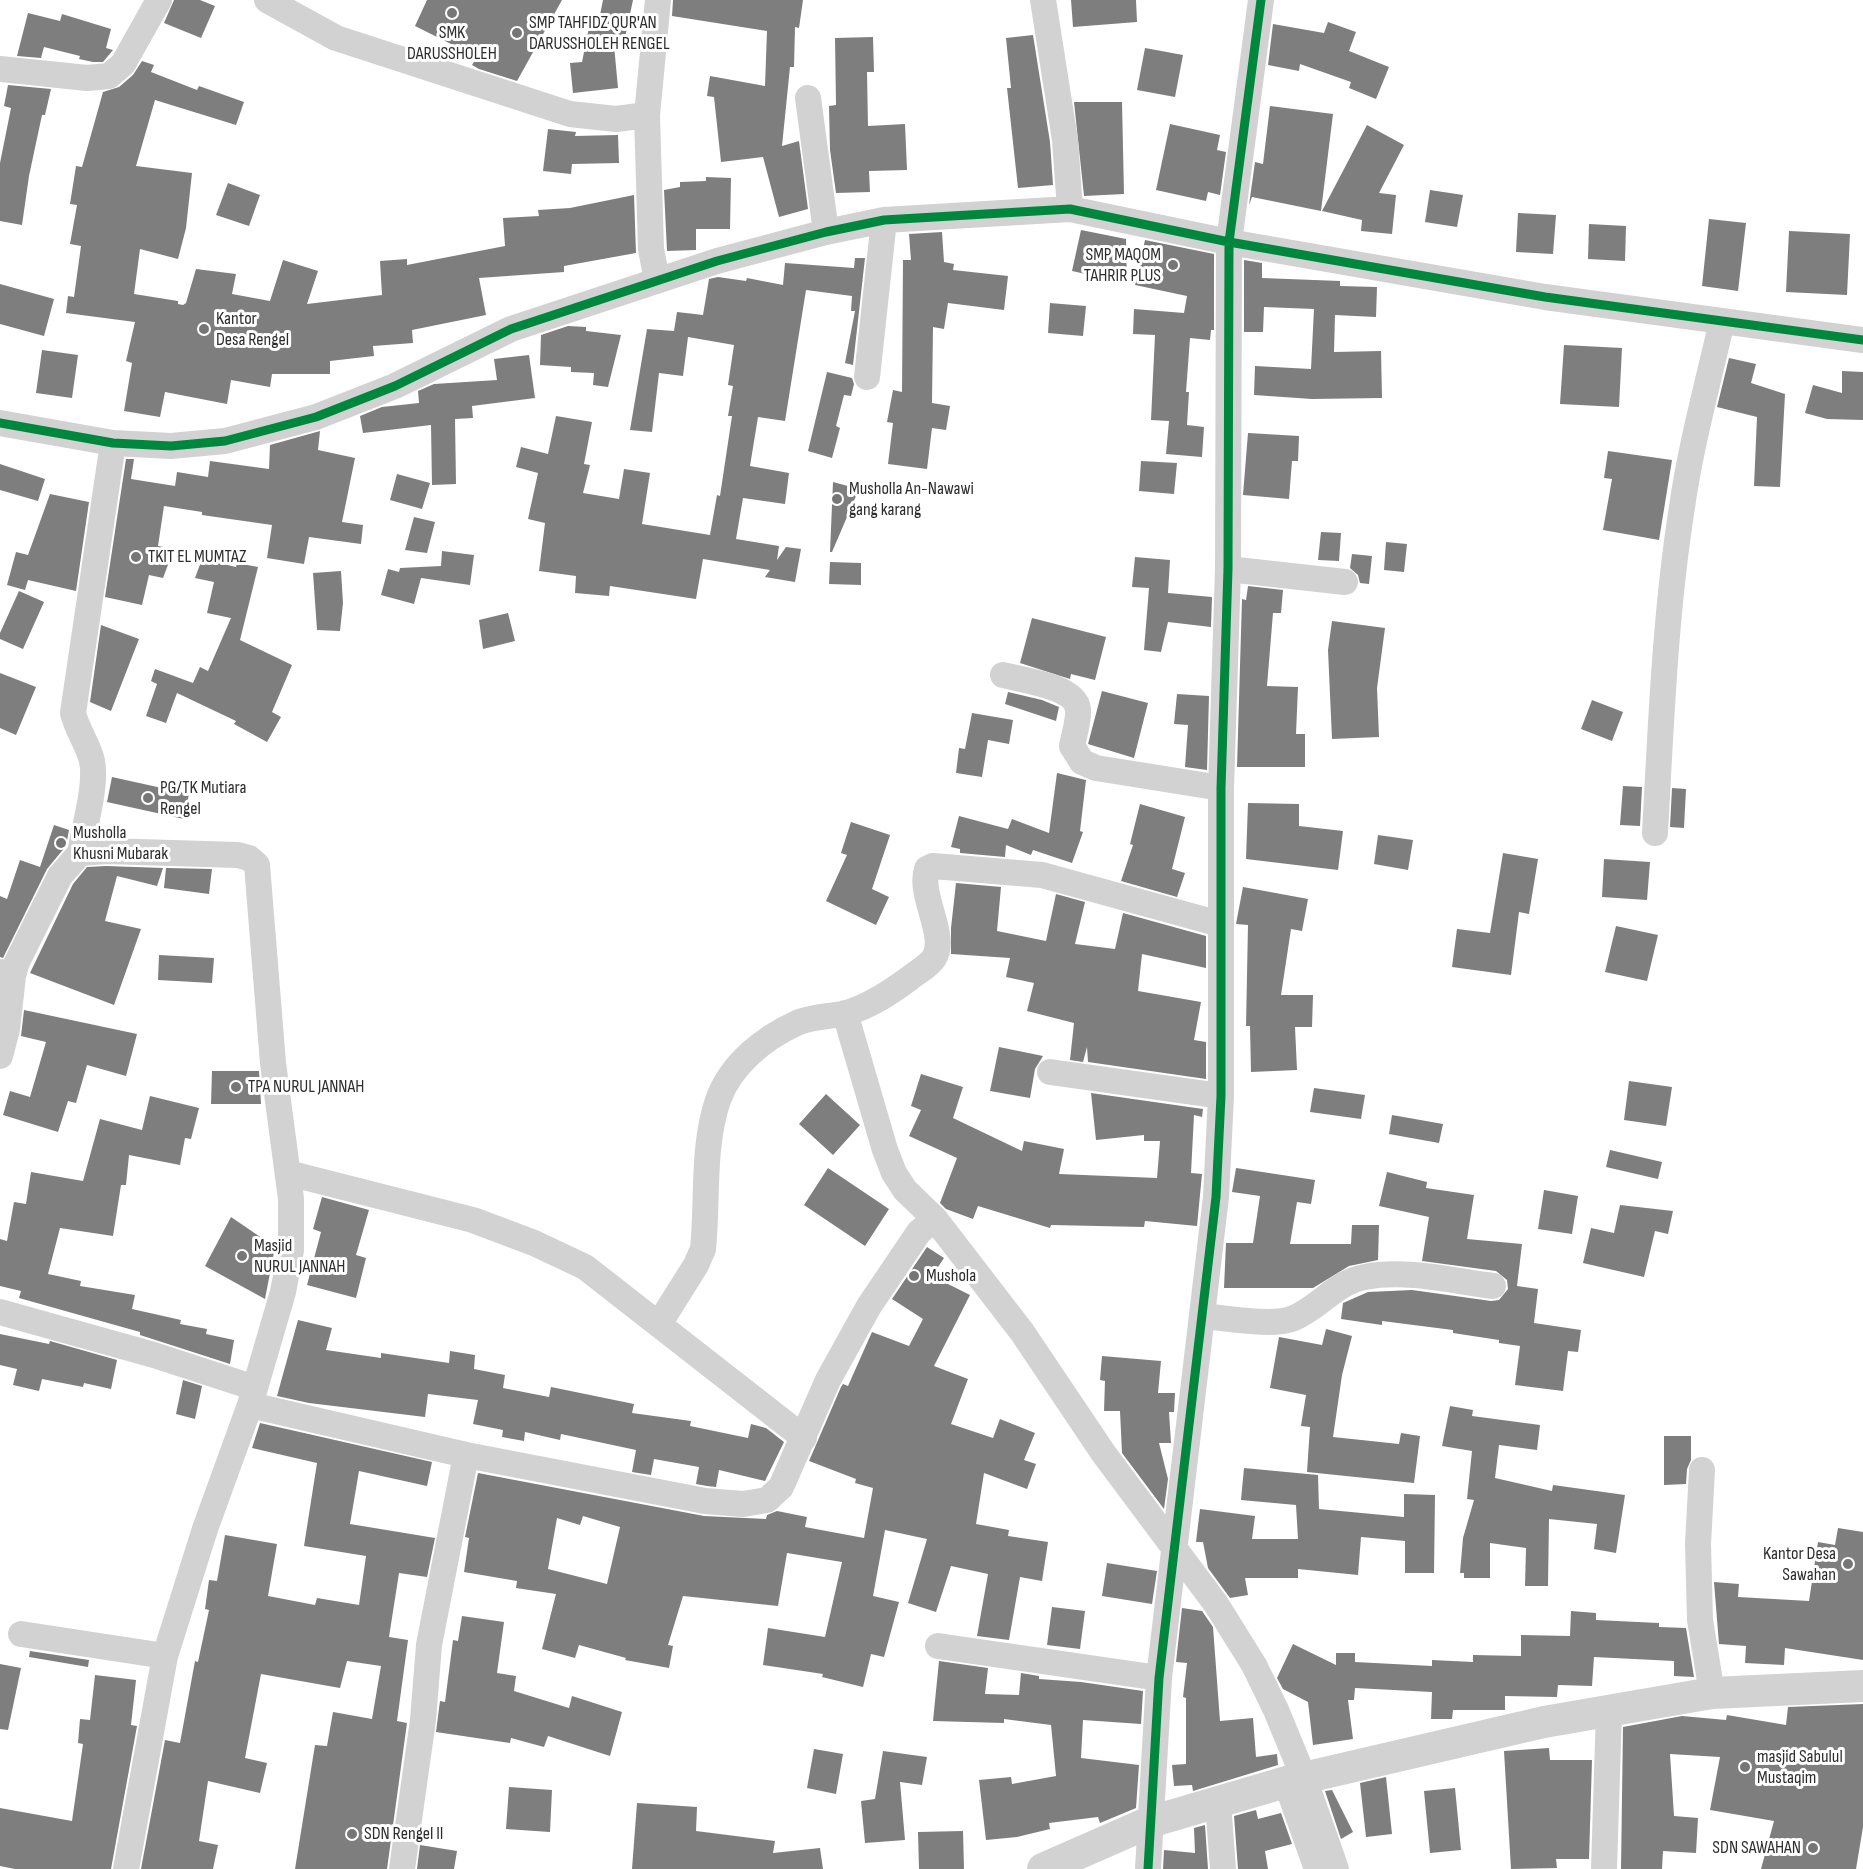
<!DOCTYPE html>
<html>
<head>
<meta charset="utf-8">
<style>
  body { margin:0 }
  canvas { display:block; background:#fff }
</style>
</head>
<body>
<canvas width="1863" height="1869"></canvas>
<script>
const context = document.querySelector('canvas').getContext('2d');
context.lineJoin = 'round';
function fillPath(path, color) {
  context.fillStyle = color;
  context.fill(path, 'evenodd');
}
function stroke(path, color, width, dash) {
  context.strokeStyle = color;
  context.lineWidth = width;
  context.lineCap = dash ? 'butt' : 'round';
  context.setLineDash(dash || []);
  context.stroke(path);
}
function write(font, color, halo, rows, align = 'center') {
  context.font = font + ' "Sofia Sans Condensed",sans-serif';
  context.lineWidth = 6;
  context.setLineDash([]);
  context.textBaseline = 'middle';
  context.strokeStyle = halo;
  context.fillStyle = color;
  for (const [text, x, y, turn = 0] of rows) {
    context.save();
    context.translate(x, y);
    context.rotate((+turn || 0) * Math.PI / 180);
    context.textAlign = isNaN(turn) ? turn : align;
    if (halo) context.strokeText(text, 0, 0);
    context.fillText(text, 0, 0);
    context.restore();
  }
}
const building = new Path2D(`
  M174 0H200L215 6 201 38 164 23Z
  M427 0H562L517 81 479 69 472 65 477 57 415 26Z
  M603 0H633L623 47 614 45 618 88 573 93 570 63 582 62 592 13 600 15Z
  M673 0H803L799 28 795 27 794 67H790L782 146 799 141 808 209 779 217 763 157 721 162 714 97 707 96 710 76 765 86 767 31 672 16Z
  M1071 0H1136L1137 22 1073 27Z
  M28 13 60 21 62 14 111 29 106 48 113 50 103 62H93L79 59 80 56 44 47 41 58 17 56Z
  M1328 22 1356 32 1349 51 1389 67 1376 99 1349 88 1351 82 1300 64 1299 71 1268 65 1273 24 1324 33Z
  M1033 35 1050 142 1053 185 1018 188 1007 88H1011L1006 38Z
  M873 37 874 72H867L868 126 905 124 907 170 869 171 870 192 836 193 830 150 829 106 836 105 835 38Z
  M1145 48 1183 55 1175 97 1137 90Z
  M142 61 154 65 151 72 197 90 199 86 244 102 236 125 155 100 136 166 192 173 186 228 178 259 140 249 134 294 178 301V304L183 305 186 303 196 269 236 274 232 294 270 301 283 260 318 271 307 304 382 295 380 261 407 259V265L505 246 503 218 539 216 538 210 570 208 634 195 636 253 564 266V272L479 278 486 315 412 330 413 343 373 346 374 356 330 361V374H272L270 387 231 380 227 404 165 392 160 417 124 411 132 363 126 361 135 322 66 313 68 296 74 297 81 246 70 244 77 205 70 204 76 166 82 167 103 92 119 87 133 75Z
  M8 85 51 89 45 115H42L29 176 22 225 0 221V163L11 108 4 106Z
  M1074 102H1122L1124 194 1084 196Z
  M1270 106 1333 114 1321 211 1252 197 1249 205 1255 162 1263 164Z
  M1170 124 1220 135 1217 150 1226 152 1220 195 1208 192 1206 201 1156 190Z
  M1367 125 1404 145 1379 193 1396 195 1392 234 1361 231 1362 220 1322 211Z
  M548 129 576 132 575 136 618 135 619 163 572 164 571 174 543 171Z
  M706 177 731 178 730 229H696V250L667 251 664 190 680 187V182L706 181Z
  M228 183 260 195 249 226 216 215Z
  M1430 190 1463 195 1457 227 1425 222Z
  M1518 213 1556 215 1553 254 1516 252Z
  M1709 219 1746 223 1738 291 1702 286Z
  M1589 224 1626 226 1625 261 1588 259Z
  M1081 230 1126 239 1127 283 1072 271Z
  M1789 231 1850 234 1847 295 1786 292Z
  M942 232 944 262 954 264 953 270 1008 276 1004 310 948 303 944 329 933 327 932 403 950 406 946 430 932 428 927 469 888 464 893 423 887 422 893 390 902 392 903 260H911L909 234Z
  M1145 240 1214 254V330H1211L1210 340 1190 338 1186 392H1189L1187 425 1204 427 1202 457 1166 454 1169 421 1151 420 1155 335 1133 334 1134 309 1184 313 1187 296 1135 285Z
  M855 258H865L853 365 845 363 855 311H851L852 296 806 290 785 421 758 417 750 466 789 473 785 504 743 498 736 539 779 546 777 560 786 547 801 549 795 582 765 577 770 570 703 559 696 599 610 586 609 596 575 593 576 576 539 571 545 523 528 519 538 473 516 467 521 447 548 454 556 416 592 422 584 464 590 465 583 493 619 499 624 469 650 473 642 524 710 535 717 495 720 496 732 416H728L733 386 728 385 734 345 688 337 683 376 659 373 652 432 630 430 647 329 674 331 677 312 703 315 709 279 718 277 746 281 747 278 783 285 785 263 854 268Z
  M1244 260 1262 263V278L1340 281V286L1377 287 1376 317 1335 315 1334 352 1381 351 1382 398 1312 399 1254 395 1255 366 1311 369 1314 309 1264 307 1263 332H1244Z
  M0 284 54 299 44 336 0 324Z
  M1050 303 1086 306 1083 336 1048 333Z
  M568 326 586 327V331L621 335 608 387 593 385 594 373 571 372V367L540 365 541 335Z
  M1564 345 1622 348 1619 407 1560 404Z
  M42 350 78 355 72 398 36 393Z
  M529 355 535 398 472 406 473 418 455 419 456 484 432 485 431 425 363 433 360 416 382 407 419 403 418 391 434 384 497 380 494 359Z
  M1729 358 1756 364 1751 383 1785 394 1780 487 1754 486 1757 417 1717 407Z
  M1842 371 1863 372V420L1827 419 1805 413 1813 385 1842 393Z
  M827 372 852 378 854 384 851 396 844 395 836 426 840 428 832 458 808 451Z
  M320 431 318 450 355 458 342 522 363 525 361 544 309 537 304 564 267 558 272 525 202 515V512L164 506 158 546 174 549 163 578 149 575 142 605 105 597 126 459H134L131 479 175 486 177 472 208 477 210 461 269 469 270 445Z
  M1248 433 1299 436 1298 461H1292L1289 499 1243 495Z
  M1608 451 1672 460 1659 540 1603 530 1612 479 1604 478Z
  M1141 461 1177 463 1174 494 1139 491Z
  M0 464 45 479 38 501 0 490Z
  M397 474 430 483 422 509 390 500Z
  M833 482 859 489 832 552H830Z
  M50 494 89 502 76 591 28 580 25 590 7 585 16 552 28 555Z
  M414 517 435 522 427 553 405 550Z
  M1321 532 1341 533 1339 561 1318 560Z
  M1386 542 1407 544 1404 572 1384 570Z
  M442 551 474 555 470 585 421 578 414 604 381 595 388 569 399 572 400 568 441 566Z
  M1352 554 1372 556 1369 584 1360 583 1358 575 1350 568Z
  M1135 557 1170 560 1168 593 1212 597 1211 627 1168 622 1161 652 1144 650 1149 588 1132 587Z
  M202 559 236 567 237 563 258 567 240 640 292 665 272 712 281 717 267 742 234 724 236 721 177 693 166 723 146 716 157 684 151 681 155 669 193 683 200 667 208 671 231 618 207 613 214 582 195 578Z
  M830 562 861 563V585L829 584Z
  M341 571 343 603 340 631 317 630 313 573Z
  M1248 586 1283 590 1281 613H1273L1267 686 1298 687 1296 734H1305V767H1237L1242 599 1246 600Z
  M19 591 44 602 23 649 0 639V633Z
  M508 613 515 641 483 649 479 620Z
  M1032 618 1106 637 1095 680 1071 674 1070 679 1020 663Z
  M1332 621 1385 628 1377 688 1379 737 1332 739 1328 650Z
  M101 625 139 639 111 711 90 702Z
  M0 673 36 687 16 735 0 728Z
  M1102 691 1148 703 1134 758 1088 744Z
  M1008 692 1042 700 1059 707 1056 721 1005 704Z
  M1177 694 1209 696 1207 770 1185 767 1188 725 1174 724Z
  M1592 700 1623 712 1612 741 1581 729Z
  M972 713 1013 720 1009 744 988 740 982 777 956 773 959 748 965 749Z
  M1057 773 1086 780 1080 831 1083 832 1072 863 1033 850 1031 855 1006 845 1005 857 960 853V849L951 847 959 816 1008 829 1012 819 1049 833Z
  M112 777 189 794 184 819 107 802Z
  M1623 786 1642 787 1640 826 1620 825Z
  M1672 788 1686 789 1684 828 1670 827Z
  M1248 803 1299 804V826L1343 831 1338 870 1246 859Z
  M1140 804 1185 817 1172 869 1185 873 1177 897 1121 881 1133 845 1130 844Z
  M851 822 890 835 872 889 889 897 876 925 826 901 847 855 841 853Z
  M54 825 69 830 66 846 47 869 3 958 0 957V896L7 899 20 860 40 867Z
  M1378 835 1413 840 1408 870 1374 864Z
  M1503 853 1538 859 1529 914 1519 912 1511 975 1452 967 1457 929 1490 933Z
  M1604 859 1650 862 1647 900 1602 897Z
  M106 866 163 868 157 886 117 876 105 921 141 929 114 1005 30 973 73 884 87 867Z
  M166 868 212 869 209 894 164 888Z
  M956 883 1001 887 997 931 1046 941 1056 894 1085 902 1075 944 1115 949 1123 913 1206 936V968L1142 954 1138 991 1201 1002 1194 1040 1206 1042V1079L1088 1062 1087 1047 1083 1062 1070 1060 1074 1023 1027 1011 1034 983 1006 977 1010 958 951 954V928Z
  M1243 887 1308 899 1302 931 1291 929 1281 995H1313L1312 1027H1295L1297 1070 1251 1072 1250 1026H1246L1248 925 1236 924Z
  M1616 926 1658 935 1647 981 1605 972Z
  M159 955 214 958 212 983 158 980Z
  M24 1010 137 1034 126 1076 87 1065 76 1103 68 1101 58 1132 3 1115 10 1091 30 1097 46 1042 21 1036Z
  M999 1047 1043 1056 1035 1069 1030 1098 990 1091Z
  M212 1071H259L261 1104H211Z
  M921 1074 963 1087 953 1118 1022 1151 1024 1141 1064 1149 1059 1174 1157 1178 1160 1141H1144V1135L1096 1140 1091 1093 1203 1109 1202 1117 1194 1115 1191 1173 1202 1174 1197 1226 1145 1221 1144 1227 1051 1225 1050 1228 978 1206 973 1219 946 1209 940 1203 957 1158 909 1136 921 1110 911 1106Z
  M1629 1081 1672 1087 1666 1126 1624 1120Z
  M1314 1088 1365 1095 1361 1119 1310 1112Z
  M826 1094 860 1125 833 1155 799 1124Z
  M150 1096 199 1108 191 1139 185 1138 180 1165 129 1155 126 1185H121L113 1236 60 1228 48 1274 81 1281 80 1286 135 1295 132 1309 181 1320 180 1324 207 1329 206 1334 234 1340 230 1364 140 1335V1332L19 1298 21 1291 0 1286V1239L7 1241 14 1202 26 1204 31 1172 83 1181 100 1119 142 1130Z
  M1392 1115 1443 1124 1439 1143 1389 1134Z
  M1610 1150 1662 1162 1658 1179 1606 1167Z
  M828 1168 889 1209 865 1246 804 1205Z
  M1236 1168 1315 1180 1311 1204 1297 1202 1290 1244H1351L1352 1225H1379L1378 1260 1349 1266 1313 1288H1224L1226 1243H1253L1260 1196 1232 1192Z
  M1387 1172 1427 1182 1426 1188 1474 1195 1467 1239 1522 1244 1517 1286 1538 1289 1534 1323 1581 1330 1578 1352 1568 1351 1563 1391 1515 1385 1520 1346 1499 1343V1340L1453 1333V1330L1382 1321V1325L1341 1319 1343 1303 1368 1292 1412 1290 1491 1301 1499 1300 1508 1289 1507 1280 1496 1271 1422 1261 1429 1217 1379 1206Z
  M1544 1190 1578 1196 1572 1234 1538 1229Z
  M322 1197 369 1210 356 1255 366 1258 356 1298 307 1285 321 1232 313 1229Z
  M1620 1205 1673 1211 1668 1234 1655 1231 1644 1277 1583 1263 1591 1228 1614 1233Z
  M231 1217 275 1247 265 1299 205 1266Z
  M927 1247 944 1258 932 1276 970 1295 934 1366 968 1379 951 1424 993 1438 1000 1419 1035 1433 1024 1460 1036 1464 1027 1489 984 1473 976 1524 1009 1530 1008 1536 1048 1542 1042 1581 1020 1577 1009 1640 977 1636 988 1574 951 1566 936 1612 908 1603 927 1539 885 1530 873 1596 899 1602 884 1657 871 1654 863 1687 822 1677 823 1674 763 1665 768 1628 825 1637 842 1562 787 1553 778 1606 683 1596 668 1645 673 1646 669 1668 625 1660 626 1658 579 1645 575 1658 542 1649 556 1594 516 1588 517 1581 464 1572 469 1538 465 1537 478 1473 704 1516 766 1519 767 1515 777 1511 807 1517 805 1527 864 1538 873 1488 855 1483 856 1479 809 1461 841 1387 843 1384 848 1386 872 1332 909 1346 923 1319 892 1299ZM583 1516 620 1527 607 1584 548 1569 557 1518 580 1525Z
  M298 1320 332 1328 326 1350 381 1358V1353L449 1363 450 1351 475 1355 474 1369 505 1375 503 1388 549 1397 551 1387 634 1404 632 1413 691 1421 690 1426 748 1438 751 1424 766 1428 784 1442 765 1481 719 1470 716 1487 707 1486 696 1484 699 1467 654 1459 651 1475 632 1472 636 1450 561 1434 560 1440 525 1432 524 1441 502 1437 503 1430 473 1424 478 1400 428 1394 425 1417 309 1403 277 1396Z
  M1326 1329 1352 1336 1342 1375 1333 1437 1399 1444 1401 1433 1420 1436 1414 1483 1307 1472 1310 1427 1301 1426 1306 1395 1270 1388 1279 1337 1322 1345Z
  M0 1334 49 1344 50 1341 117 1360 111 1389 84 1383 83 1387 42 1379 39 1391 13 1385 17 1369 0 1365Z
  M1102 1356 1161 1361 1158 1393H1175L1174 1412H1169L1171 1443H1159L1168 1479 1164 1509 1122 1453 1120 1411H1104L1105 1381 1100 1380Z
  M183 1380 202 1386 195 1419 176 1414Z
  M1450 1406 1473 1410 1472 1416 1540 1425 1537 1450 1499 1445 1495 1478 1552 1491 1553 1485 1625 1495 1616 1553 1594 1549 1597 1524 1549 1519 1548 1586H1525L1526 1548 1490 1543V1578H1464V1573H1460L1463 1538 1474 1500 1467 1499 1472 1451 1442 1446Z
  M260 1423 432 1462 427 1486 359 1471 350 1524 435 1538 427 1577 399 1573 389 1637 408 1640 397 1721 407 1723 387 1869H295L315 1745 327 1746 333 1712 372 1719 381 1666 347 1661 340 1688 261 1674 245 1758 267 1763 260 1793 208 1781 199 1841 218 1845 213 1869H141L165 1740 180 1743 195 1661 198 1662 209 1610 205 1609 209 1580 217 1581 225 1535 277 1544 268 1596 315 1605 317 1598 359 1605 366 1556 304 1546 317 1463 252 1448Z
  M1664 1436H1691V1460L1687 1469 1686 1484 1664 1485Z
  M1244 1468 1318 1475 1319 1509 1404 1517V1494L1435 1495 1434 1573H1405V1541L1361 1537 1358 1575 1298 1569V1578H1245L1248 1595 1230 1598 1208 1568 1203 1542H1196L1200 1509 1255 1516 1252 1539H1298L1296 1505 1241 1500Z
  M1838 1528 1863 1532V1660L1785 1648 1784 1665 1745 1663 1746 1646 1719 1644 1714 1582 1739 1584 1738 1597 1809 1601 1818 1542 1835 1545Z
  M1107 1563 1157 1571 1152 1604 1102 1596Z
  M1052 1607 1085 1611 1080 1649 1047 1645Z
  M1182 1608 1202 1611 1213 1627 1220 1721 1253 1718 1256 1757 1277 1754 1278 1765 1193 1791 1192 1785 1174 1786 1172 1765 1186 1764V1698L1183 1697 1187 1663 1176 1662Z
  M1571 1611 1596 1613V1620L1659 1623V1627L1686 1628 1694 1677 1674 1676V1661L1594 1657 1592 1686 1558 1685 1557 1697 1505 1696V1710H1453L1452 1719H1431L1432 1692 1355 1688 1354 1700H1348L1353 1739 1313 1745 1308 1702 1283 1689 1277 1678 1293 1644 1336 1665V1653H1355V1662L1432 1666V1660L1473 1662V1655L1521 1656V1635L1570 1636Z
  M462 1616 504 1622 497 1673 516 1676 514 1691 569 1708 572 1696 622 1712 610 1756 548 1736 544 1747 511 1738 510 1743 436 1732 440 1701 445 1702 453 1640 458 1641Z
  M30 1651 89 1660 88 1667 29 1657Z
  M939 1661 988 1668 985 1694 1019 1695 1021 1673 1039 1676V1679L1081 1682 1143 1691 1141 1724 1083 1720 1081 1758 1139 1765 1136 1808 1100 1823 1098 1817 1049 1823 1050 1829 1017 1837 986 1840 979 1780 1011 1777 1012 1784 1056 1776 1051 1725 1004 1719V1723L933 1721Z
  M0 1664 21 1668 8 1730 0 1729Z
  M95 1675 136 1680 131 1725 137 1726 111 1869H15L0 1866V1808L72 1821 83 1744 78 1743 80 1719 90 1720Z
  M1863 1704V1827L1856 1869H1761L1774 1821 1710 1810 1720 1757 1670 1754 1674 1816 1698 1818 1696 1853 1663 1851 1662 1869H1621L1623 1727 1682 1716 1726 1720 1727 1715 1786 1725 1788 1707Z
  M1549 1748 1550 1760H1592L1589 1859H1556L1557 1868 1511 1869 1504 1751Z
  M814 1749 843 1754 836 1794 807 1788Z
  M883 1751 927 1757 922 1785 900 1782 905 1840 865 1843 861 1801 875 1799Z
  M1386 1777 1392 1834 1366 1837 1360 1783Z
  M509 1787 552 1790 550 1832 506 1829Z
  M1455 1788 1461 1850 1430 1853 1424 1791Z
  M1332 1790 1353 1832 1341 1839 1325 1791Z
  M637 1803 697 1807 696 1831 775 1841 773 1853 820 1848 823 1869H632Z
  M1256 1810 1258 1819 1281 1813 1292 1844 1265 1851 1268 1869H1238L1234 1816Z
  M1205 1825 1208 1869H1163L1164 1850 1195 1853 1194 1828Z
  M963 1831 964 1869H919L918 1832Z
  M420 1845 457 1851 454 1869H417Z`);
const minor = new Path2D(`
  M267 0 336 38 570 114 616 119 647 115 658 0
  M1043 0 1065 140 1070 209
  M0 69 87 78 109 76 123 64 159 0
  M808 98 826 232
  M647 115 651 249 657 281
  M867 377 884 220
  M0 423 113 443 171 446 225 441 316 417 395 386 511 329 717 261 826 232 884 220 1070 209 1229 242 1545 297 1863 340
  M1228 569 1345 582
  M1003 675C1022 680 1075 686 1078 709 1079 720 1074 735 1072 746L1082 762 1096 768 1221 788
  M1655 833C1661 724 1665 615 1682 507 1691 444 1708 383 1722 321
  M80 853C84 828 97 785 92 761 88 744 77 730 73 713L113 443
  M0 972 13 976 17 962 60 876 80 853 106 851 238 855 249 858 257 865 273 1063 291 1199V1250L283 1292 250 1405 205 1529 165 1656 126 1869
  M845 1013 885 1150 894 1173 905 1190 935 1219 1022 1332 1104 1454 1216 1604 1254 1665 1276 1710 1304 1778 1336 1869
  M0 1056 7 1029 13 976
  M1050 1072 1221 1096
  M288 1173 473 1220 534 1243 585 1267 804 1438
  M0 1312 154 1355 255 1388
  M1203 1316C1227 1318 1273 1327 1294 1318 1320 1307 1336 1282 1365 1277 1406 1269 1453 1281 1493 1286
  M659 1324 696 1265 703 1249C708 1200 702 1147 718 1100 731 1064 764 1038 797 1023 813 1016 830 1017 846 1013 869 1007 891 992 910 978 917 972 929 966 934 958 948 936 918 895 927 869L933 866 1042 875 1220 924
  M250 1405 466 1455 705 1501 743 1504 767 1500 781 1487 828 1380 869 1306 919 1232 935 1219
  M1702 1470 1698 1544 1700 1620 1712 1693
  M21 1634 165 1656
  M938 1646 1159 1678
  M1286 1782 1317 1869
  M1218 1803 1223 1869
  M402 1869 423 1720 429 1645 466 1455
  M1148 1869 1159 1678 1216 1197 1221 1096V788L1228 569 1229 242 1261 0
  M1604 1869 1609 1710`);
const tertiary = new Path2D(`
  M1043 1869 1150 1822 1286 1782 1544 1722 1712 1693 1863 1686`);
const cycleway = new Path2D(`
  M0 423 113 443 171 446 225 441 316 417 395 386 511 329 717 261 826 232 884 220 1070 209 1229 242 1545 297 1863 340
  M1148 1869 1159 1678 1216 1197 1221 1096V788L1228 569 1229 242 1261 0`);
const markers = [
  [452,13,6,"#767676"],
  [517,33,6,"#767676"],
  [1173,265,6,"#767676"],
  [204,329,6,"#767676"],
  [837,499,6,"#767676"],
  [136,557,6,"#767676"],
  [148,798,6,"#767676"],
  [61,843,6,"#767676"],
  [236,1087,6,"#767676"],
  [242,1256,6,"#767676"],
  [914,1276,6,"#767676"],
  [1848,1564,6,"#767676"],
  [1745,1767,6,"#767676"],
  [352,1834,6,"#767676"],
  [1813,1848,6,"#767676"]
];
const poiNames = [
  ["SMP TAHFIDZ QUR'AN",529,23],
  ["DARUSSHOLEH RENGEL",529,44],
  ["SMK",452,33,"center"],
  ["DARUSSHOLEH",452,54,"center"],
  ["SMP MAQOM",1161,255,"right"],
  ["TAHRIR PLUS",1161,276,"right"],
  ["Kantor",216,319],
  ["Desa Rengel",216,340],
  ["Musholla An-Nawawi",849,489],
  ["gang karang",849,510],
  ["TKIT EL MUMTAZ",148,557],
  ["PG/TK Mutiara",160,788],
  ["Rengel",160,809],
  ["Musholla",73,833],
  ["Khusni Mubarak",73,854],
  ["TPA NURUL JANNAH",248,1087],
  ["Masjid",254,1246],
  ["NURUL JANNAH",254,1267],
  ["Mushola",926,1276],
  ["Kantor Desa",1836,1554,"right"],
  ["Sawahan",1836,1575,"right"],
  ["masjid Sabulul",1757,1757],
  ["Mustaqim",1757,1778],
  ["SDN Rengel II",364,1834],
  ["SDN SAWAHAN",1801,1848,"right"]
];
fillPath(building, '#7e7e7e');
stroke(minor, '#d2d2d2', 26);
stroke(tertiary, '#d2d2d2', 32);
stroke(cycleway, '#00873e', 9);
for (const [x, y, r, color] of markers) {
  const dot = new Path2D();
  dot.arc(x, y, r, 0, 2 * Math.PI);
  context.fillStyle = color;
  context.fill(dot);
  stroke(dot, '#fff', 2);
}
write('18px', '#2d2d2d', '#fff', poiNames, 'left');
</script>
</body>
</html>
